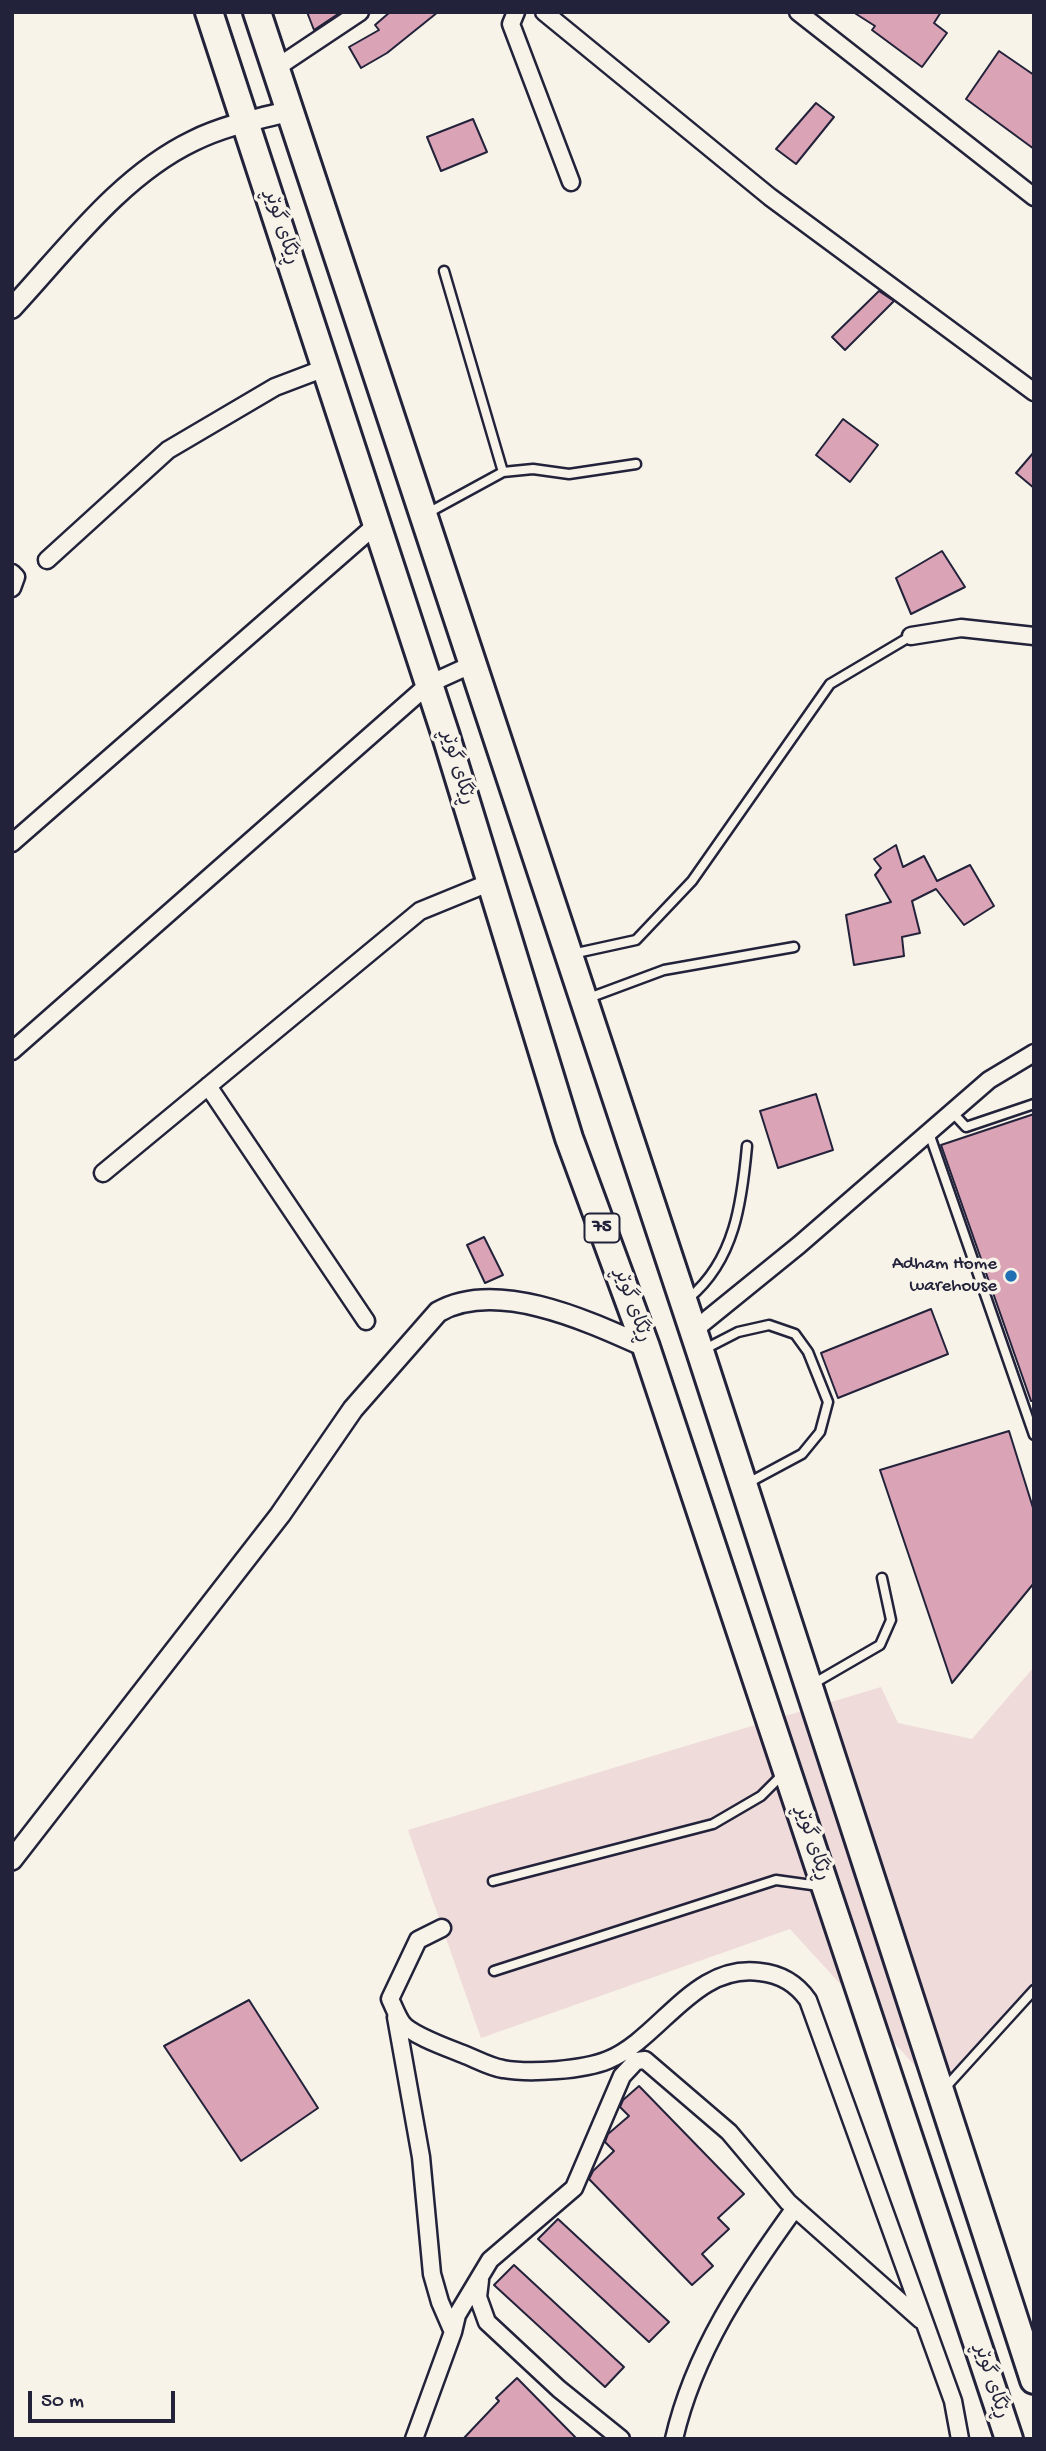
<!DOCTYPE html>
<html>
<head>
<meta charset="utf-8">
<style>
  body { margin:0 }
  #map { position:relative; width:1046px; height:2451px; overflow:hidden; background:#f7f3e8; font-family:"Gochi Hand",sans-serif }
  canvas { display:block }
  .frame { position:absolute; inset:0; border:14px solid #22223b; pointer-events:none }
  .scale { position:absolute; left:28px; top:2391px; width:147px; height:32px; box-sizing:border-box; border:4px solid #22223b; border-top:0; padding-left:9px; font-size:21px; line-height:24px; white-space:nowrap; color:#22223b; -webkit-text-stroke:5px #f7f3e8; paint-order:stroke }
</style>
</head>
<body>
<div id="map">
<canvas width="1046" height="2451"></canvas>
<div class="frame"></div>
<div class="scale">50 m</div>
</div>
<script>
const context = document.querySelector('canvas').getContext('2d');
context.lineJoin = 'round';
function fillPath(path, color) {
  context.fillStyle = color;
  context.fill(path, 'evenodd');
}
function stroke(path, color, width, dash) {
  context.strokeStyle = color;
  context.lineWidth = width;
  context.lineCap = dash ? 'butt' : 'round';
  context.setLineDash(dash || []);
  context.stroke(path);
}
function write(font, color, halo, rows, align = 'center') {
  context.font = font + ' "Gochi Hand","Playpen Sans Arabic",sans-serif';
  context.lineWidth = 7;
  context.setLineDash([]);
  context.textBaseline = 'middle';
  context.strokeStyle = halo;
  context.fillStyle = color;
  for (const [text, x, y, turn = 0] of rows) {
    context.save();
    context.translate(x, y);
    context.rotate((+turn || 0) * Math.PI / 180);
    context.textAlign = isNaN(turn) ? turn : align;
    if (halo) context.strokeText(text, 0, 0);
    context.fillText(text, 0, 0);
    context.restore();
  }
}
const built = new Path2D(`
  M1034 1667V1990L940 2093 790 1929 481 2038 408 1830 881 1687 898 1723 972 1739Z`);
const building = new Path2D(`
  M307 12H341L314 30Z
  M390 12H438L387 53 361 68 349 47 379 30 375 25Z
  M853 12H941L934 23 947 33 922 67 872 30 875 26Z
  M999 51 1034 75V149L966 99Z
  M816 103 834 117 796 164 776 149Z
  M473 119 487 152 441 171 427 137Z
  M879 291 894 301 845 350 832 337Z
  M843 419 878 445 850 482 816 455Z
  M1034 452V488L1016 473Z
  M942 551 965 587 911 614 896 578Z
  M896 845 903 867 924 856 937 881 970 865 994 906 964 925 936 889 912 901 920 933 902 937 904 956 854 965 846 915 891 902 875 875 881 868 874 859Z
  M816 1094 833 1150 778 1168 760 1111Z
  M1034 1114V1401H1031L941 1145Z
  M484 1237 503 1275 485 1283 467 1245Z
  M931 1309 948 1354 838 1398 821 1353Z
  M1009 1431 1034 1511V1583L952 1683 880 1470Z
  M249 2000 318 2108 241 2161 164 2046Z
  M639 2086 744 2194 718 2218 729 2229 702 2254 713 2266 692 2285 589 2179 593 2171 614 2151 605 2142 608 2134 629 2116 620 2107 623 2100Z
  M558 2219 669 2322 649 2342 538 2239Z
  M514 2265 624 2367 605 2387 494 2285Z
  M517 2378 577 2439H463L499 2401 496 2398Z`);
const service = new Path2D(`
  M444 271 503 472
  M426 514 503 472 533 469 569 474 636 464
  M572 954 636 940 692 881 830 684 911 636
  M586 999 664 970 794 947
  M951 1111 966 1127 1034 1104
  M929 1133 1034 1435
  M689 1298C735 1260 742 1201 747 1146
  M703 1350 738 1332 769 1325 795 1334 808 1352 828 1402 820 1432 802 1454 748 1483
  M811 1685 880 1645 891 1620 882 1578
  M493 1881 713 1824 761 1796 782 1775
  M494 1971 776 1880 819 1886
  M944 2089 1034 1990`);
const minor = new Path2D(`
  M516 12 511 24 571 182
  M544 12 770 197 1034 392
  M798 12 1034 197
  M276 68 360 12
  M47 560 168 450 275 387 325 368
  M12 573 16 577 12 588
  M911 636 961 628 1034 636
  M12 843 377 524
  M12 1051 429 684 473 664
  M208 1086 366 1321
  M103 1173 420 911 491 882
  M693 1331 799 1245 989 1080 1034 1053
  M442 1928 418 1940 390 1999C394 2007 397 2016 402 2023 411 2035 448 2048 463 2054 476 2059 490 2067 503 2069 530 2074 584 2070 608 2060 661 2038 694 1963 760 1972 780 1974 796 1983 808 2000L953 2401 960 2439
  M396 2017 421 2157 432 2274 440 2302 453 2332 414 2439
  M480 2280 478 2297 487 2322 559 2389 621 2439
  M453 2332 457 2315 490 2260 574 2188 622 2076 636 2061 645 2060 729 2132 788 2202 921 2320
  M674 2439C694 2352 743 2280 795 2208`);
const tertiary = new Path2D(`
  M12 308C66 250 120 176 193 141 223 126 257 119 290 111
  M12 1860 280 1515 353 1409 438 1312C497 1278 590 1322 646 1347`);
const trunk = new Path2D(`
  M209 12 446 736 569 1138 646 1347 1009 2439
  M257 12 700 1351 1034 2380`);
const markers = [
  [1011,1276,7,"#1f6fb2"]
];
const shields = [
  [602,1228,35]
];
const shieldNames = [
  ["75",602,1228]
];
const streetNames = [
  ["ڕێگای گوێڕ",280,228,72],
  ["ڕێگای گوێڕ",456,768,73],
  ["ڕێگای گوێڕ",631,1306,70],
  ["ڕێگای گوێڕ",811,1844,72],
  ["ڕێگای گوێڕ",990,2382,72]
];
const poiNames = [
  ["Adham Home",997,1265],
  ["warehouse",997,1287]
];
fillPath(built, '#efdbd9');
fillPath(building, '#dba3b6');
stroke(building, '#22223b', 2);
stroke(service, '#22223b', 13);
stroke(minor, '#22223b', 21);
stroke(tertiary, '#22223b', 24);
stroke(trunk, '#22223b', 32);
stroke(service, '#f7f3e8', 8);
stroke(minor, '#f7f3e8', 16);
stroke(tertiary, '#f7f3e8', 19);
stroke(trunk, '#f7f3e8', 26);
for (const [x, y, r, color] of markers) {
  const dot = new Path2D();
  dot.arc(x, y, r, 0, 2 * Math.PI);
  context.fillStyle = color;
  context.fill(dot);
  stroke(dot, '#f7f3e8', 2.5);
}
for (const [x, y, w] of shields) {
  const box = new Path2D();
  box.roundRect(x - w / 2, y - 14.5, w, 29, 5);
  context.fillStyle = '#f7f3e8';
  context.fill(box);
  stroke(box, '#22223b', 2);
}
write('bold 18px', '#22223b', null, shieldNames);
write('19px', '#22223b', '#f7f3e8', streetNames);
write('19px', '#22223b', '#f7f3e8', poiNames, 'right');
</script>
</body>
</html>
